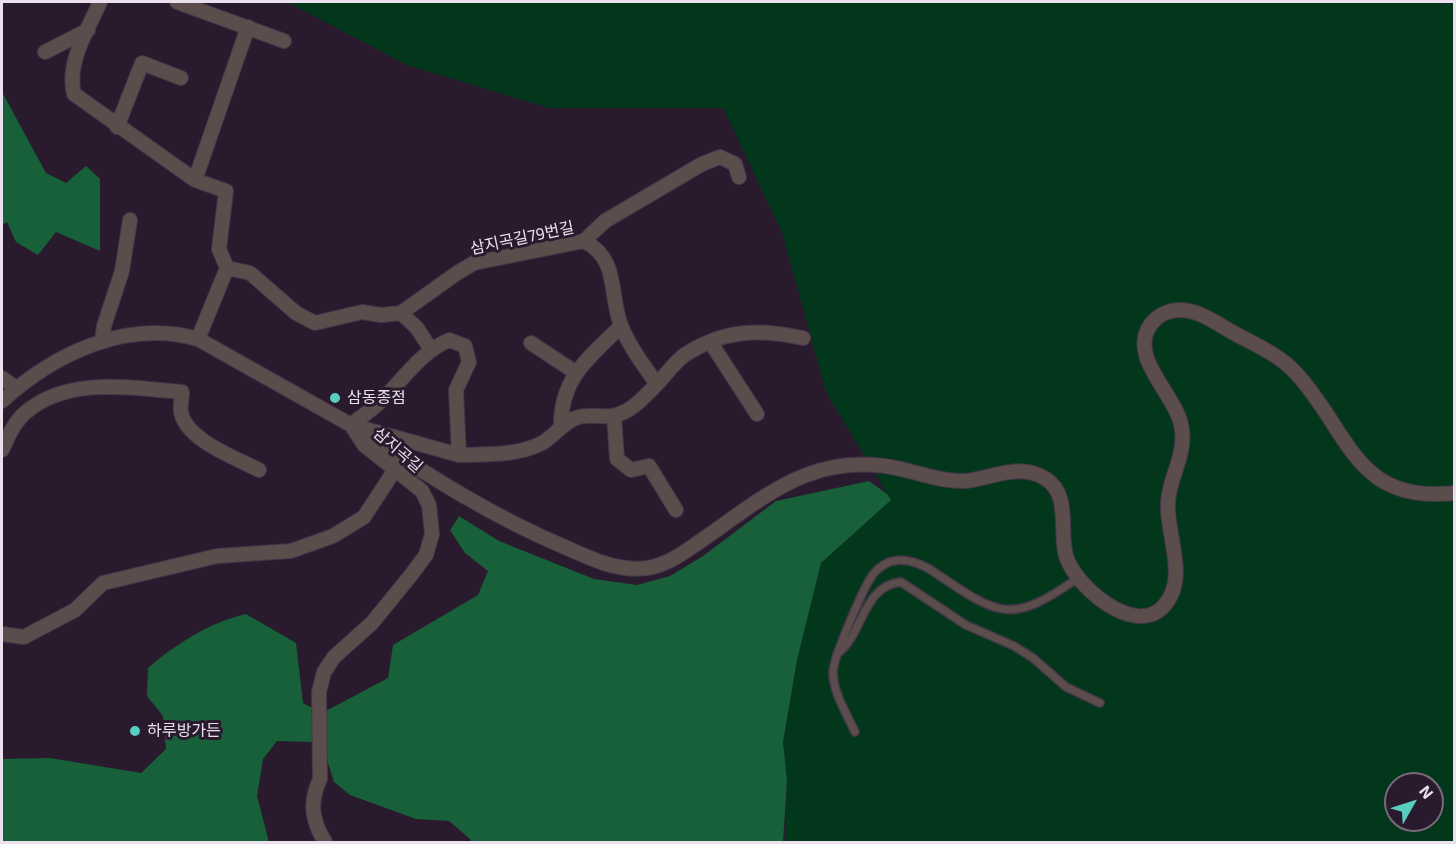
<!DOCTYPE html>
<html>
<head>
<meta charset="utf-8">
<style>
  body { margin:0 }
  #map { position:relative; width:1456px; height:844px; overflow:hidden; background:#291a2e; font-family:"Exo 2",sans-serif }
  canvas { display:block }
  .frame { position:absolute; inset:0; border:3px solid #ebe1ee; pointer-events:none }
  .north { position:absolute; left:1384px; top:772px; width:60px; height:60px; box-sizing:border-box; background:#291a2e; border:2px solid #776a7b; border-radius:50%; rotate:51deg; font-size:16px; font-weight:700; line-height:24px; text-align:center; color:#ebe1ee }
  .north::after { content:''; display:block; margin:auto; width:21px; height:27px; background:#58cebf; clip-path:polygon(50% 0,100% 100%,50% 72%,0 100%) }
</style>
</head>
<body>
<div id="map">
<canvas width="1456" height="844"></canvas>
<div class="frame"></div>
<div class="north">N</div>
</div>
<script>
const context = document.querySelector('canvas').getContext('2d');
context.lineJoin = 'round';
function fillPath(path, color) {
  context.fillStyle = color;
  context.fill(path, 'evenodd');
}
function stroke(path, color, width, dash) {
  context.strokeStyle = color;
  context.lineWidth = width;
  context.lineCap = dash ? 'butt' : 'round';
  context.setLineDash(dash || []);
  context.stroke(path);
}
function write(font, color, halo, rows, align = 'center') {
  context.font = font + ' "Exo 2","Noto Sans KR",sans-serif';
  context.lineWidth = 6;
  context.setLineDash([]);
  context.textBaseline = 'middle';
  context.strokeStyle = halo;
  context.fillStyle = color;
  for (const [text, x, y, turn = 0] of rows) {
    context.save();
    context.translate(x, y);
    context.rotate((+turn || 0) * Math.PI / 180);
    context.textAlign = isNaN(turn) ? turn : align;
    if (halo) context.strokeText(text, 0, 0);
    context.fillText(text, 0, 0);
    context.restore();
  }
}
const green = new Path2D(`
  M287 2H1454V842H785L787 781 783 742 797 660 821 563 891 500 826 392 782 232 723 108H549L407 65ZM1396 784H1432V820H1396Z`);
const forest = new Path2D(`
  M2 92 46 173 66 183 86 166 100 179V251L56 232 38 255 16 242 7 222 2 225Z
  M869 481 887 494 891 500 821 563 797 660 783 742 787 781 783 842H471L470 839 449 821 416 819 350 795 334 782 323 747 312 742 277 741 263 759 257 796 269 842H2V759L50 758 141 773 166 749 163 716 147 696 148 668C176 644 210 622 246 614L296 643 303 703 322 713 388 678 393 645 478 595 488 571 465 553 450 530 459 516 499 541 594 579 637 585 670 576 703 556 776 501Z`);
const lane = new Path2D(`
  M837 654C864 634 862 586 901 582L966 625 1014 646 1033 658 1066 687 1100 703
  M855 732C847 714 833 693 833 672 833 659 865 582 875 572 879 567 889 561 894 561 910 558 924 565 937 574 1000 617 1012 624 1078 578`);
const street = new Path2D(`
  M100 2C88 30 66 62 74 94L195 180 226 191 219 249 227 268
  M177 2 284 41
  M45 52 88 30
  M117 127 142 63 181 78
  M195 180 248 27
  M584 241 605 221 702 164 720 157 735 164 739 177
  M401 313 417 328 430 348
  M198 339 227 268 250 273 296 313 315 323 362 312 381 315 401 313 457 273 474 263 584 241C621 260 608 296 622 328 631 349 644 366 657 384 644 397 631 413 612 416 602 417 590 414 579 417 563 421 555 436 542 443 517 456 486 454 459 455
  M449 340 465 346 469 362 456 390 459 455 351 425C363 415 377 407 387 395 408 373 421 353 449 340Z
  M102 341 104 326 122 271 130 220
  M531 343 575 372
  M711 343 757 414
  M2 378 16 388
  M657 384C666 375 675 361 686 354 725 329 760 329 803 338
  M2 401C55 353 127 319 198 339L351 425 364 445 422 491 429 505 432 534 426 555 411 575 372 623 334 657 324 672 319 692 320 779C309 803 312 821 325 842
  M614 416 617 459 631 470 649 466 676 510
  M351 425C422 471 488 515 567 548 591 559 619 572 647 568 669 565 687 550 705 538 769 493 817 450 901 469 922 474 944 482 966 481 993 478 1020 462 1046 479 1071 495 1059 532 1066 556 1075 586 1134 637 1163 607 1192 576 1162 530 1169 494 1173 472 1185 453 1182 430 1179 396 1126 358 1151 324 1158 315 1169 310 1180 310 1199 310 1216 323 1232 332 1254 344 1278 354 1295 372 1350 431 1354 504 1454 493
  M561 425C561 377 589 358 621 326
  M2 450C8 437 14 422 26 412 69 376 132 388 182 392 182 398 180 406 181 412 186 440 236 458 259 470
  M2 634 24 637 75 610 103 583 217 556 291 551 333 536 364 517 394 471`);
const markers = [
  [335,398,6,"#58cebf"],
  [135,731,6,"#58cebf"]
];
const streetNames = [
  ["삼지곡길79번길",522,238,-12],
  ["삼지곡길",398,450,41]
];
const poiNames = [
  ["삼동종점",347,398],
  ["하루방가든",147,731]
];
fillPath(green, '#03371c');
fillPath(forest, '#186039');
stroke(lane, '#443649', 10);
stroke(street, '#443649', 16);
stroke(lane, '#5b4d4b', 7);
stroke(street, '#5b4d4b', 14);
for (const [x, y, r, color] of markers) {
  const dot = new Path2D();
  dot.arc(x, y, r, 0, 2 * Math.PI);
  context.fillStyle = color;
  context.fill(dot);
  stroke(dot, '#291a2e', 2);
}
write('16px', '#ebe1ee', '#291a2e', streetNames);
write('16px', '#ebe1ee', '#291a2e', poiNames, 'left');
</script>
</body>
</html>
